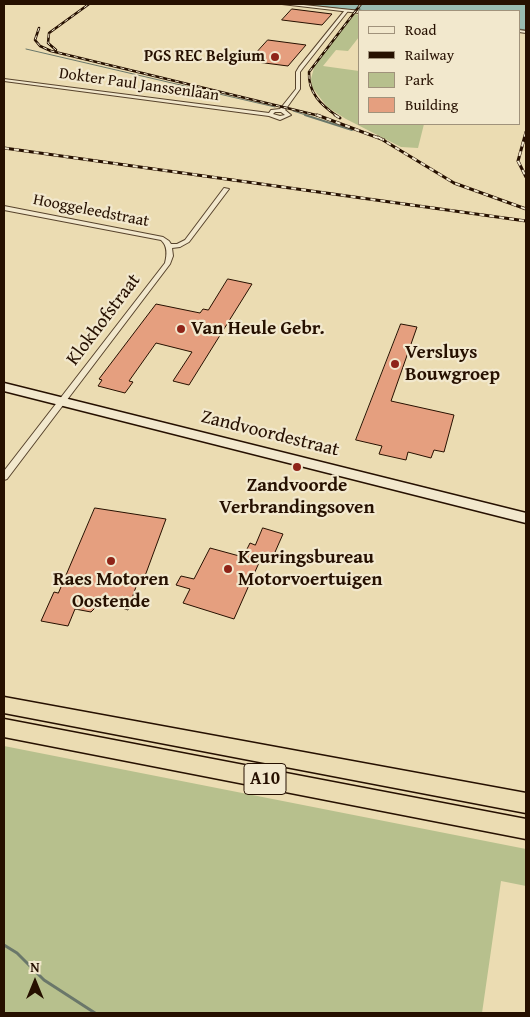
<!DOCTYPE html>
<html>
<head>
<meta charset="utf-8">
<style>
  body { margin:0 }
  #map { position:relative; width:530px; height:1017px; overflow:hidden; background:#ebdcb2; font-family:"Gentium Book Plus",serif }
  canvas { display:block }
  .frame { position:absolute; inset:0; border:5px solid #261000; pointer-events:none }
  .legend { position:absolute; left:358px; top:10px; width:162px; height:115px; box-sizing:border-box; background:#f2e8cd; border:1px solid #a0927b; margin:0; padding:6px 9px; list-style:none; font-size:15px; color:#261000 }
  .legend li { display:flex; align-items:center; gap:10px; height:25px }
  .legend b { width:25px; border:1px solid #a0927b }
  .north { position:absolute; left:10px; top:957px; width:50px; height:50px; -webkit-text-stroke:4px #f2e8cd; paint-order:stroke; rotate:0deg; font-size:14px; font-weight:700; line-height:20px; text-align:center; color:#261000 }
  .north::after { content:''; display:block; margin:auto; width:18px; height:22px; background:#261000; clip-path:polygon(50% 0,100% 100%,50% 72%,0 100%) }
</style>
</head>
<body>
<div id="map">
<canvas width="530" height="1017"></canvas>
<div class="frame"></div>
<ul class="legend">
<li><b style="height:6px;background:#f2e8cd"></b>Road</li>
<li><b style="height:6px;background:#261000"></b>Railway</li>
<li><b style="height:14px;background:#b7c08d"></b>Park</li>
<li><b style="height:14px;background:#e59f7f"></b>Building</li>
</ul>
<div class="north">N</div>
</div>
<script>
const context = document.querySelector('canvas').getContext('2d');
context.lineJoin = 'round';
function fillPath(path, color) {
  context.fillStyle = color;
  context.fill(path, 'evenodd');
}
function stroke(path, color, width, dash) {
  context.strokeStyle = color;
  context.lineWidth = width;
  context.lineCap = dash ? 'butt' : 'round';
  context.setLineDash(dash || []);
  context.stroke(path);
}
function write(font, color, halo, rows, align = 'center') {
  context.font = font + ' "Gentium Book Plus",serif';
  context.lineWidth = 4.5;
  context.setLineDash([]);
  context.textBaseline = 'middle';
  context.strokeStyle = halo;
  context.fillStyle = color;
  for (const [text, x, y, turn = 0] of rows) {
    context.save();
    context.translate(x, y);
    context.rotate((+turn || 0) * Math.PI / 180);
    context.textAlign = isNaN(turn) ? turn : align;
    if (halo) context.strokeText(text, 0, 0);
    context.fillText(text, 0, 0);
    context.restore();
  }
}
const green = new Path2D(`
  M355 14 359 15V37L348 51 336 50 323 66 359 71V124H424L418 148 401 147 346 119 327 107 312 87 311 79 315 64Z
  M4 746 526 849V886L501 881 482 1013H4Z`);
const water = new Path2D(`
  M301 4H526V30L519 29V11H366L359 10 360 8 353 10Z`);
const streamFar2 = new Path2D(`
  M26 49 275 107
  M293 111 309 116`);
const streamFar1 = new Path2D(`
  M305 115 352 130`);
const stream = new Path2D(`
  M4 945 17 953 44 980 95 1013`);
const building = new Path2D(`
  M292 9 332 14 322 25 282 20Z
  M268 40 306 45 288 66 249 61Z
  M228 279 252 284 189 385 173 381 192 352 156 343 129 381 133 382 125 393 98 386 102 380 99 379 156 304 200 313 203 309 208 310Z
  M401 324 417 327 391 401 454 415 444 452 434 450 431 458 408 452 406 460 379 454 382 446 356 440Z
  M95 508 166 519 145 576 140 575 128 610 102 601 91 612 75 609 68 626 41 621 54 592 58 593Z
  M263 528 283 534 272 559 262 556 234 619 183 603 190 589 176 585 181 576 194 579 210 548 243 557 250 543 255 545Z`);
const minor = new Path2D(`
  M345 10 348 11 303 68 300 72V89L285 110 291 115 280 120 269 116 4 81V79L269 113 271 110 280 109 296 89V72L299 67ZM275 112H281L285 115 280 116 273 114Z
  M224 188 229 189 189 242 180 247 172 248 173 256 170 264 7 479 4 480V471L165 263C167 255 168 246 161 240L4 210V206L163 237 169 241 171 244H177L185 240Z`);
const tertiary = new Path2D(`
  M282 4H294L361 11H359V13Z
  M519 30 526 31V33L519 32Z`);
const secondary = new Path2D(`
  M4 383 526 513V523L4 391Z`);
const motorway = new Path2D(`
  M4 697 526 793V813L4 713Z
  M4 719 526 819V839L4 737Z`);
const railFar1 = new Path2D(`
  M39 28 35 40 40 46 51 51 320 116
  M56 50 48 43 49 33 89 4
  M337 116C321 105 308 93 309 72L361 4`);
const rail = new Path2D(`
  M317 115 384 140
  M335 115 340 118
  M526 132 518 161 526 177
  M378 137 454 183 526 209
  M4 148 526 221`);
const markers = [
  [275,57,5,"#8f2418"],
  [181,329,5,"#8f2418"],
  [395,364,5,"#8f2418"],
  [297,467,5,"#8f2418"],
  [111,561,5,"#8f2418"],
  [228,569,5,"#8f2418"]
];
const farPoinames = [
  ["PGS REC Belgium",265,57]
];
const farStreetnames = [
  ["Dokter Paul Janssenlaan",139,85,8],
  ["Hooggeleedstraat",91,211,11]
];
const shields = [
  [265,779,42]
];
const shieldNames = [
  ["A10",265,779]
];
const streetNames = [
  ["Klokhofstraat",104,320,-53],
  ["Zandvoordestraat",270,434,14]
];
const poiNames = [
  ["Van Heule Gebr.",191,329],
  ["Versluys",405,353],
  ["Bouwgroep",405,375],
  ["Zandvoorde",297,486,"center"],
  ["Verbrandingsoven",297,508,"center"],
  ["Keuringsbureau",238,558],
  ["Motorvoertuigen",238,580],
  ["Raes Motoren",111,580,"center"],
  ["Oostende",111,602,"center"]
];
fillPath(green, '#b7c08d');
fillPath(water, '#98bbb0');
stroke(water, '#6a776a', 1);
stroke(streamFar2, '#6a776a', 1);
stroke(streamFar1, '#6a776a', 2);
stroke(stream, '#6a776a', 3);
fillPath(building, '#e59f7f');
stroke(building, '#261000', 1);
stroke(minor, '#57432c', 2);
stroke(tertiary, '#57432c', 2);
stroke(secondary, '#261000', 3);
stroke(motorway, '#261000', 3);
fillPath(minor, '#f2e8cd');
fillPath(tertiary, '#f2e8cd');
fillPath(secondary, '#f2e8cd');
fillPath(motorway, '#ebdcb2');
stroke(railFar1, '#261000', 2.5);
stroke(rail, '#261000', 3);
stroke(railFar1, '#f2e8cd', 1, [4]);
stroke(rail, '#f2e8cd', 2, [5]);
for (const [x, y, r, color] of markers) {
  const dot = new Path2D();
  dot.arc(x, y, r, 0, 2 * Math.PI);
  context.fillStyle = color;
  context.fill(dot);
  stroke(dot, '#f2e8cd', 2);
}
write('bold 16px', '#261000', '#f2e8cd', farPoinames, 'right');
write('16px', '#261000', '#f2e8cd', farStreetnames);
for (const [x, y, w] of shields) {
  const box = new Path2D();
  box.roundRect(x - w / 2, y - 15.5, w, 31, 4);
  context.fillStyle = '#f2e8cd';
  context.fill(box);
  stroke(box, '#261000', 1);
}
write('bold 18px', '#261000', null, shieldNames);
write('19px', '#261000', '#f2e8cd', streetNames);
write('bold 19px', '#261000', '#f2e8cd', poiNames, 'left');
</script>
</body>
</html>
